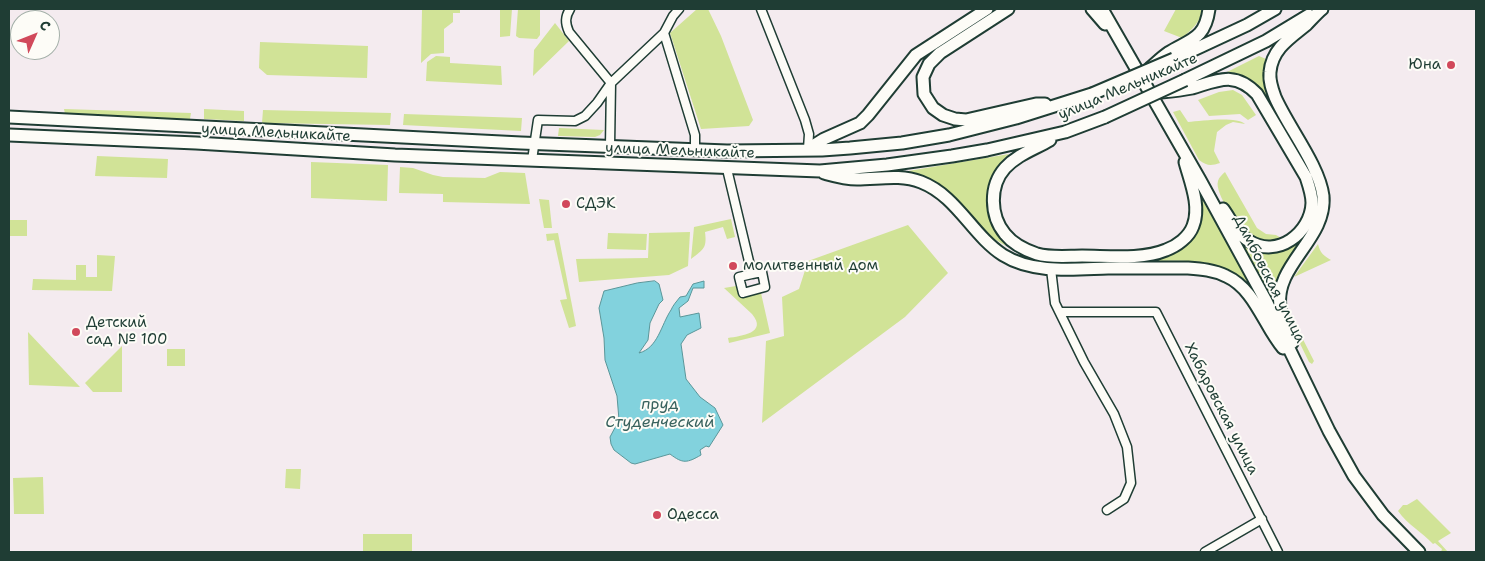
<!DOCTYPE html>
<html>
<head>
<meta charset="utf-8">
<style>
  body { margin:0 }
  #map { position:relative; width:1485px; height:561px; overflow:hidden; background:#f4ebef; font-family:"Shantell Sans",sans-serif }
  canvas { display:block }
  .frame { position:absolute; inset:0; border:10px solid #1f3d34; pointer-events:none }
  .north { position:absolute; left:10px; top:10px; width:50px; height:50px; box-sizing:border-box; background:#fdfcf7; border:1px solid #a4b0a9; border-radius:50%; rotate:46deg; font-size:14px; font-weight:700; line-height:20px; text-align:center; color:#1f3d34 }
  .north::after { content:''; display:block; margin:auto; width:18px; height:22px; background:#d1495b; clip-path:polygon(50% 0,100% 100%,50% 72%,0 100%) }
</style>
</head>
<body>
<div id="map">
<canvas width="1485" height="561"></canvas>
<div class="frame"></div>
<div class="north">С</div>
</div>
<script>
const context = document.querySelector('canvas').getContext('2d');
context.lineJoin = 'round';
function fillPath(path, color) {
  context.fillStyle = color;
  context.fill(path, 'evenodd');
}
function stroke(path, color, width, dash) {
  context.strokeStyle = color;
  context.lineWidth = width;
  context.lineCap = dash ? 'butt' : 'round';
  context.setLineDash(dash || []);
  context.stroke(path);
}
function write(font, color, halo, rows, align = 'center') {
  context.font = font + ' "Shantell Sans",sans-serif';
  context.lineWidth = 4;
  context.setLineDash([]);
  context.textBaseline = 'middle';
  context.strokeStyle = halo;
  context.fillStyle = color;
  for (const [text, x, y, turn = 0] of rows) {
    context.save();
    context.translate(x, y);
    context.rotate((+turn || 0) * Math.PI / 180);
    context.textAlign = isNaN(turn) ? turn : align;
    if (halo) context.strokeText(text, 0, 0);
    context.fillText(text, 0, 0);
    context.restore();
  }
}
const green = new Path2D(`
  M422 9H460V13H453V22L444 29V53L431 54 421 63Z
  M500 9H512L510 36 500 37Z
  M518 9H540V35L537 39 519 38 516 36Z
  M697 9H708L721 36 753 120 749 126 701 129 670 33Z
  M1176 9H1201C1202 22 1191 30 1182 38L1164 31Z
  M555 23 569 41 533 76 534 50Z
  M260 42 368 46 367 78 267 75 259 68Z
  M436 56 450 57V63L501 66 502 85 426 81 427 62Z
  M1259 56 1266 59C1261 74 1264 86 1270 100L1268 102C1258 85 1246 76 1227 72Z
  M1233 90 1242 95 1256 115 1248 120 1240 114 1209 116 1198 100 1219 92Z
  M64 109 191 113 190 119 65 114Z
  M204 109 244 111V121L204 119Z
  M263 110 391 113 390 125 262 123Z
  M1180 110 1188 122C1201 121 1236 116 1245 124L1233 122 1226 125 1217 132 1214 151 1220 163C1211 166 1207 166 1199 160L1173 112Z
  M404 114 522 118 521 131 403 125Z
  M559 128 604 130 600 135 595 137 558 136Z
  M1009 154C1005 159 999 163 996 169 979 195 991 223 1006 246L991 237 958 200 946 189 928 178 908 171Z
  M97 156 168 159 167 178 95 176Z
  M311 162 388 165 387 201 311 198Z
  M400 167 413 168 433 175 443 177 485 178 500 172 525 173 530 204 443 202V194L399 193Z
  M1225 172 1257 228 1266 234 1276 235 1283 239C1271 242 1259 243 1248 235 1239 228 1214 193 1218 181 1219 177 1222 175 1225 172Z
  M1201 197 1249 283C1214 256 1188 261 1146 261 1154 259 1165 258 1172 253 1194 241 1203 221 1201 197Z
  M539 199 549 200 552 228H544Z
  M731 219 735 237 727 239 723 227 705 232C707 248 704 249 691 259L694 227Z
  M9 220H27V236H9Z
  M908 225 948 273 905 317 762 423 766 341 784 336 782 297 799 289 808 261Z
  M690 232 688 266 669 275 579 282 576 259 648 258 649 233Z
  M558 233 576 326 569 328 560 300 567 299 554 240 547 241 546 234Z
  M608 233 647 234 646 250 607 249Z
  M1302 240C1289 259 1277 274 1271 297L1244 246C1268 255 1281 255 1302 240Z
  M1318 244C1320 253 1324 256 1331 260L1294 277Z
  M97 255 115 256 112 291 32 290 33 279 76 280V265H86V277H97Z
  M736 286 739 297 761 293 770 333 729 343 728 338C741 336 768 333 752 314L724 288Z
  M1285 304 1314 361 1312 364 1309 362 1286 315Z
  M28 332 80 387 29 385Z
  M122 346V392H93L85 383Z
  M167 349H185V366H167Z
  M286 469H301L300 489 285 488Z
  M43 477 44 514H14L13 478Z
  M1417 499 1451 533 1438 541 1448 552H1441L1442 549 1435 543 1433 544C1422 532 1408 525 1398 511L1403 505H1407Z
  M363 534H412V552H363Z`);
const water = new Path2D(`
  M655 281 659 284 663 300 659 304 650 323 648 340 639 353C658 348 661 325 671 310 673 305 677 301 680 297L686 296 693 284 704 281V288H693L688 301 679 308 680 317 699 313 701 328 687 335 681 344 686 379 700 397 715 408 723 425 709 447 706 446 700 450 701 455C687 463 683 464 670 454L635 464 631 463 614 450 611 444 610 437 619 420 617 396 605 360 604 338 599 308 604 291 637 283Z`);
const minor = new Path2D(`
  M570 9C565 17 565 23 569 32L611 83 610 146
  M761 9 805 120 809 134 808 149
  M664 33 695 135V149
  M532 160 538 120 575 121 585 116 597 103 611 83 664 33 673 16 679 9
  M727 169 752 274 739 277 743 293 765 287 762 272 752 274
  M1051 269 1055 303 1084 362 1114 414 1127 447 1131 483 1124 499 1107 510
  M1060 312H1156L1278 552
  M1205 552 1262 519`);
const secondary = new Path2D(`
  M1008 9 940 53 929 64 923 77 924 94 933 108 943 115 955 119 966 120 1014 109 1036 104H1045
  M1092 9 1105 24
  M1102 9 1200 180 1266 301 1329 431 1354 476 1383 515 1419 552
  M1174 59 1247 25 1275 9
  M1150 68C1156 63 1162 57 1168 53 1191 39 1205 39 1209 9
  M1185 80 1266 41 1309 15
  M1161 92C1172 91 1182 90 1192 88 1219 80 1235 71 1257 94L1306 177C1309 186 1312 194 1312 203 1311 233 1277 259 1249 241 1237 234 1231 220 1223 209
  M9 117 521 143 727 151 822 150 850 148 902 143 949 135 1016 118 1092 94
  M9 135 196 143 395 155 820 171 887 165 952 156 987 150 1065 132 1105 117
  M1050 140C1035 149 1018 154 1005 168 989 186 990 216 1005 234 1013 244 1025 250 1037 254 1051 258 1068 256 1082 256 1108 256 1142 260 1166 250 1177 246 1189 237 1193 226 1201 206 1190 181 1185 162
  M808 149 824 139 860 123 868 115 916 55 987 9
  M824 173C835 176 845 179 857 179 879 179 900 174 921 182 957 196 972 235 1003 255 1033 274 1074 269 1108 268 1134 268 1161 268 1188 268 1201 269 1214 270 1226 276 1255 289 1264 326 1283 348
  M1292 343C1289 331 1282 319 1280 307 1274 265 1327 239 1323 196 1319 165 1288 127 1275 97 1272 89 1269 81 1270 72 1272 49 1290 38 1306 25 1311 20 1316 14 1322 9`);
const secondaryBridge = new Path2D(`
  M1092 94 1174 59
  M1105 117 1185 80`);
const markers = [
  [1451,65,5,"#d1495b"],
  [566,204,5,"#d1495b"],
  [733,266,5,"#d1495b"],
  [76,332,5,"#d1495b"],
  [657,515,5,"#d1495b"]
];
const poiNames = [
  ["Юна",1441,65,"right"],
  ["СДЭК",576,204],
  ["молитвенный дом",743,266],
  ["Детский",86,323],
  ["сад № 100",86,340],
  ["Одесса",667,515]
];
const streetNames = [
  ["улица Мельникайте",1128,87,-23],
  ["улица Мельникайте",276,133,3],
  ["улица Мельникайте",680,151,2],
  ["Дамбовская улица",1269,279,63],
  ["Хабаровская улица",1221,409,63]
];
const waterNames = [
  ["пруд",660,405],
  ["Студенческий",660,423]
];
fillPath(green, '#d1e397');
fillPath(water, '#82d2dd');
stroke(water, '#5a9699', 1);
stroke(minor, '#1f3d34', 11);
stroke(secondary, '#1f3d34', 15);
stroke(minor, '#fdfcf7', 8);
stroke(secondary, '#fdfcf7', 11);
stroke(secondaryBridge, '#1f3d34', 15, []);
stroke(secondaryBridge, '#fdfcf7', 11);
for (const [x, y, r, color] of markers) {
  const dot = new Path2D();
  dot.arc(x, y, r, 0, 2 * Math.PI);
  context.fillStyle = color;
  context.fill(dot);
  stroke(dot, '#fdfcf7', 2);
}
write('15px', '#1f3d34', '#fdfcf7', poiNames, 'left');
write('15px', '#1f3d34', '#fdfcf7', streetNames);
write('italic 16px', '#38625e', '#fdfcf7', waterNames);
</script>
</body>
</html>
